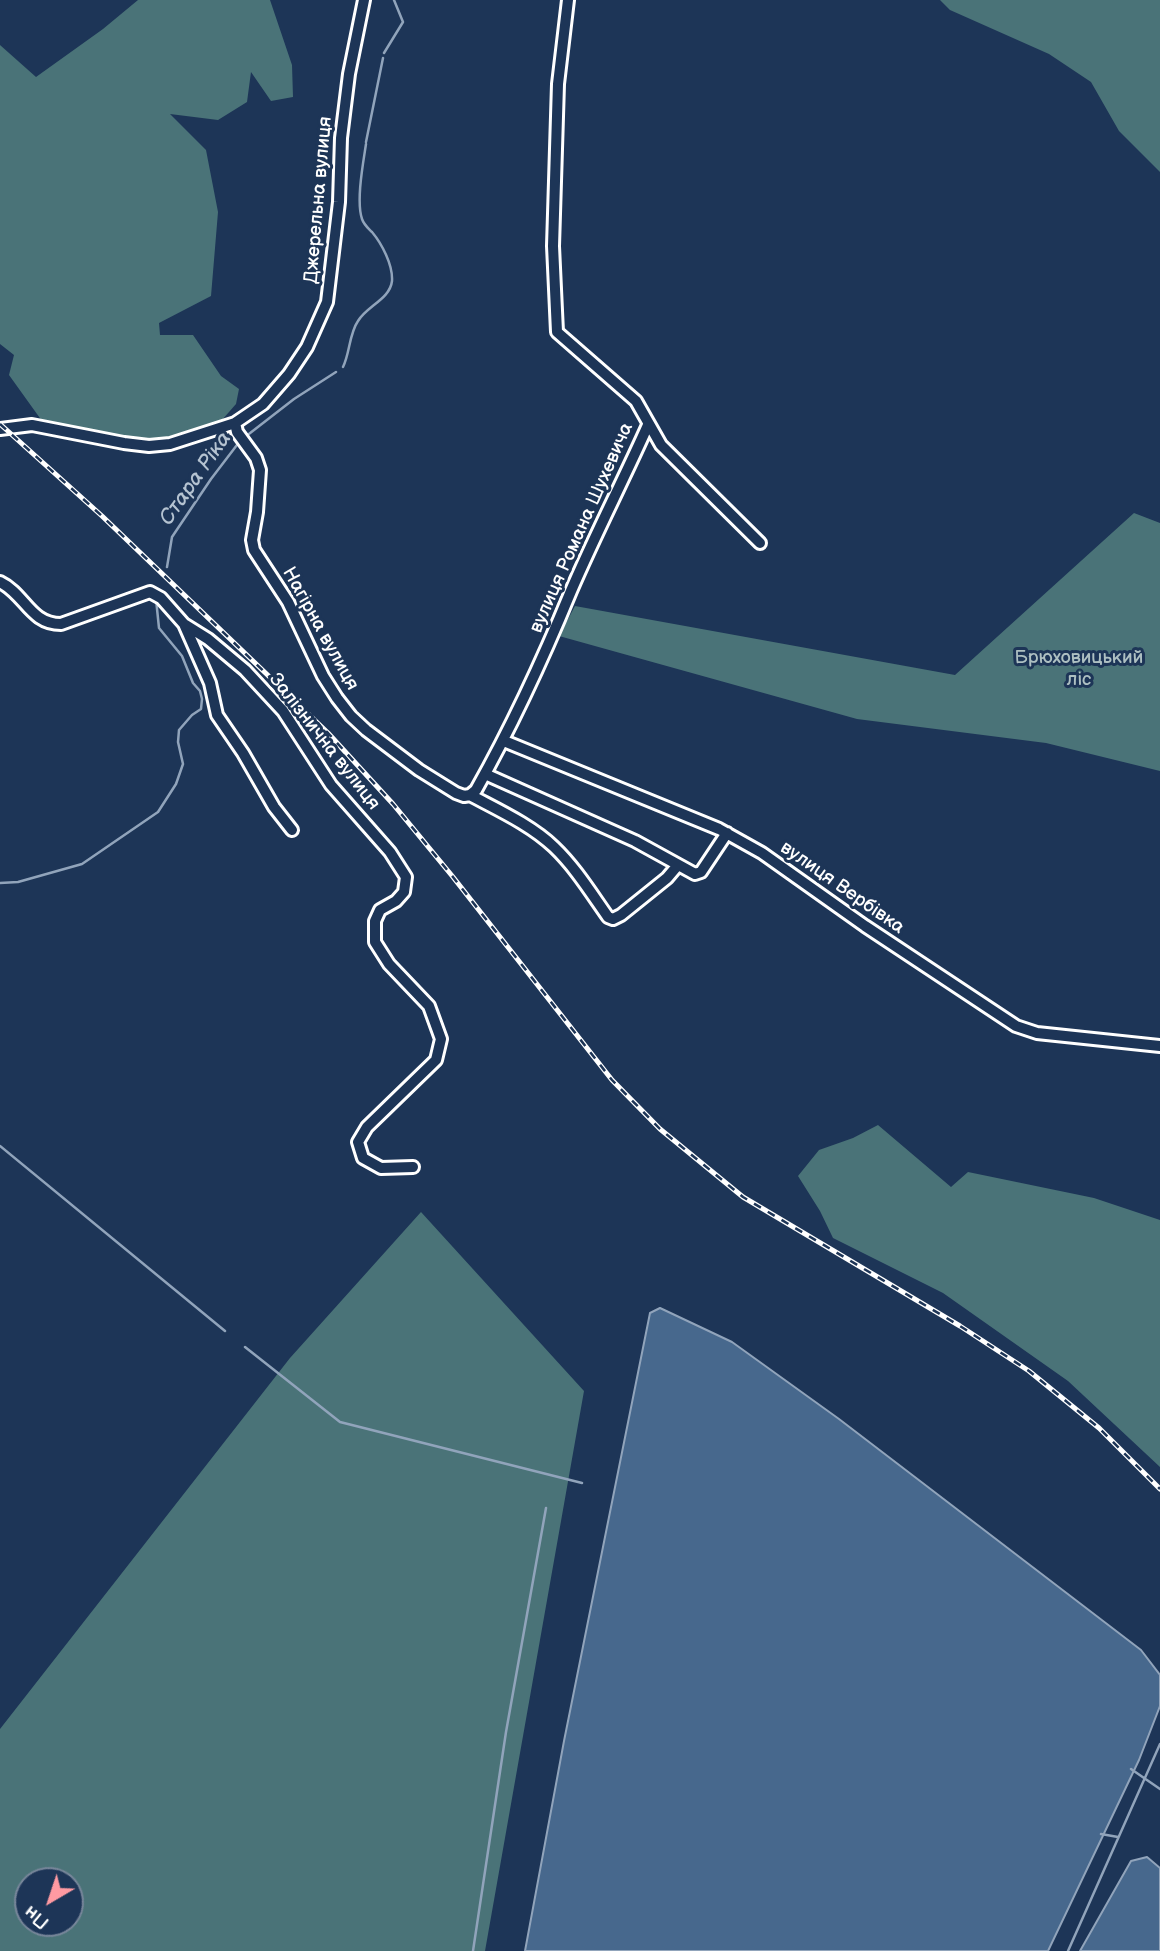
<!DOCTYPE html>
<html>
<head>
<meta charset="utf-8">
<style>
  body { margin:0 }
  #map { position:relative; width:1160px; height:1951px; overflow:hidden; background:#1d3557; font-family:"Balsamiq Sans",sans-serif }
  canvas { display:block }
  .north { position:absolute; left:14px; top:1867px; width:70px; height:70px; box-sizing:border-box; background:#1d3557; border:2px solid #77869a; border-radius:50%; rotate:219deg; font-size:19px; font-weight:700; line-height:28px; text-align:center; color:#fff }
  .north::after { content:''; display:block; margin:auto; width:24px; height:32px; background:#ff9aa2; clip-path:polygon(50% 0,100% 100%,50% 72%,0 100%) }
</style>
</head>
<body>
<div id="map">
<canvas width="1160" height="1951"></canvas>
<div class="north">Пн</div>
</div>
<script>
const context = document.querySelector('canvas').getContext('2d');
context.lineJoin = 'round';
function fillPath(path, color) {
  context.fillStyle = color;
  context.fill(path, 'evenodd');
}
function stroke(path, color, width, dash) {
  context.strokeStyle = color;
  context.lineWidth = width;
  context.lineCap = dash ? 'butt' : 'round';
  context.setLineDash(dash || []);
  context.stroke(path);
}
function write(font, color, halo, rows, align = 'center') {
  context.font = font + ' "Balsamiq Sans",sans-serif';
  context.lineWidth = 6;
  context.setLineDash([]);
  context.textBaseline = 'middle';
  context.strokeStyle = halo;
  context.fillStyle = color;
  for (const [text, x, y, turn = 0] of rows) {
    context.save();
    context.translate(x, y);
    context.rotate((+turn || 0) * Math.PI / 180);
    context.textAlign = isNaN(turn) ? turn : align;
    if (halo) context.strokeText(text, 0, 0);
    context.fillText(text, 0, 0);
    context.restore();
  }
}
const green = new Path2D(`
  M138 0H270L292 65 293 97 271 101 251 72 247 102 218 120 170 114 206 150 218 212 211 296 159 323 160 335H193L221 376 239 389 236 404 215 428 163 445 73 432 42 421 9 375 14 355 0 344V45L36 77 103 29Z
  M940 0H1160V172L1119 131 1091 82 1049 54 950 10Z
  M1134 513 1160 523V771L1046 743 857 719 559 636 575 606 955 675Z
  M878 1125 951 1187 968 1172 1094 1198 1160 1220V1467L1068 1381 943 1293 833 1238 820 1211 798 1176 819 1150 853 1138Z
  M421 1212 584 1391 485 1951H0V1729L290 1358ZM28 1881H70V1923H28Z`);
const water = new Path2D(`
  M660 1308 732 1342 839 1419 1141 1650 1160 1675V1706L1139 1760 1048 1951H525L564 1741 650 1313Z
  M1147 1857 1160 1868V1951H1080L1131 1861Z`);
const stream = new Path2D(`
  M384 53 403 22 394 0
  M366 142 383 58
  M343 367C350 353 349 334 358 321 367 306 390 299 392 281 393 265 382 244 372 232 368 228 364 225 362 219 356 201 363 164 366 144
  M245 437 294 399 336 372
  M167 567 172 537 211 479 240 441
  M0 883 18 882 82 864 158 812 176 784 183 764 178 742 179 730 192 715 201 709 202 699 200 691 193 683 182 656 159 628 156 599
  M0 1146 225 1331
  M245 1347 340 1422 582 1483
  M1131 1769 1160 1789
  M1101 1834 1118 1837
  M473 1951 506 1732 546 1508
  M1068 1951 1160 1744`);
const minor = new Path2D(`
  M568 0 558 84 553 246 557 332 636 401 661 445 760 543
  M235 423 237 432 256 458 260 470 257 512 252 540 254 550 288 602 323 676 337 698 351 716 366 730 419 770 456 793 464 796 470 795C498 810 531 825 554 847 575 867 591 893 608 917L613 919 621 915 667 878 678 865
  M0 429 32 425 124 443 149 446 170 444 235 423 263 404 289 374 307 347 327 302 339 202 341 138 349 74 364 0
  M0 582C25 594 30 624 61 624L150 592 161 598 184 624 208 639 245 670 283 711 331 785 390 852 406 877 404 892 396 901 380 910 375 921V942L389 964 429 1006 441 1039 436 1060 367 1127 358 1142 363 1158 381 1168 413 1167
  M184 624 210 683 217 715 243 753 274 807 292 830
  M504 741 719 829 762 853 865 926 1016 1026 1037 1033 1160 1046
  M485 774 635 841 695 874 701 872 727 833
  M470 795 476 790C512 726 543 659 571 591 595 535 623 481 648 425`);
const rail = new Path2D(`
  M0 424 102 516 328 733 393 804 453 877 612 1080 660 1129 743 1197 960 1326 1029 1371 1099 1428 1160 1489`);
const streetNames = [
  ["Джерельна вулиця",319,200,-85],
  ["вулиця Романа Шухевича",582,528,-66],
  ["Нагірна вулиця",320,629,61],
  ["Залізнична вулиця",324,742,52],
  ["вулиця Вербівка",842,888,35]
];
const parkNames = [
  ["Брюховицький",1079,658],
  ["ліс",1079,680]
];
const waterNames = [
  ["Стара Ріка",196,479,-55]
];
fillPath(green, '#4a7378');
fillPath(water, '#47688d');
stroke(water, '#91a4bb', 2);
stroke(stream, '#91a4bb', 2.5);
stroke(minor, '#fff', 16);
stroke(minor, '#1d3557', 10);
stroke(rail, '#fff', 5);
stroke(rail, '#1d3557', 2.5, [8]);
write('19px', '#fff', '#1d3557', streetNames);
write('19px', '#aec0c2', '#1d3557', parkNames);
write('italic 21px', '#b5c3d1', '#1d3557', waterNames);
</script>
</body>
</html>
